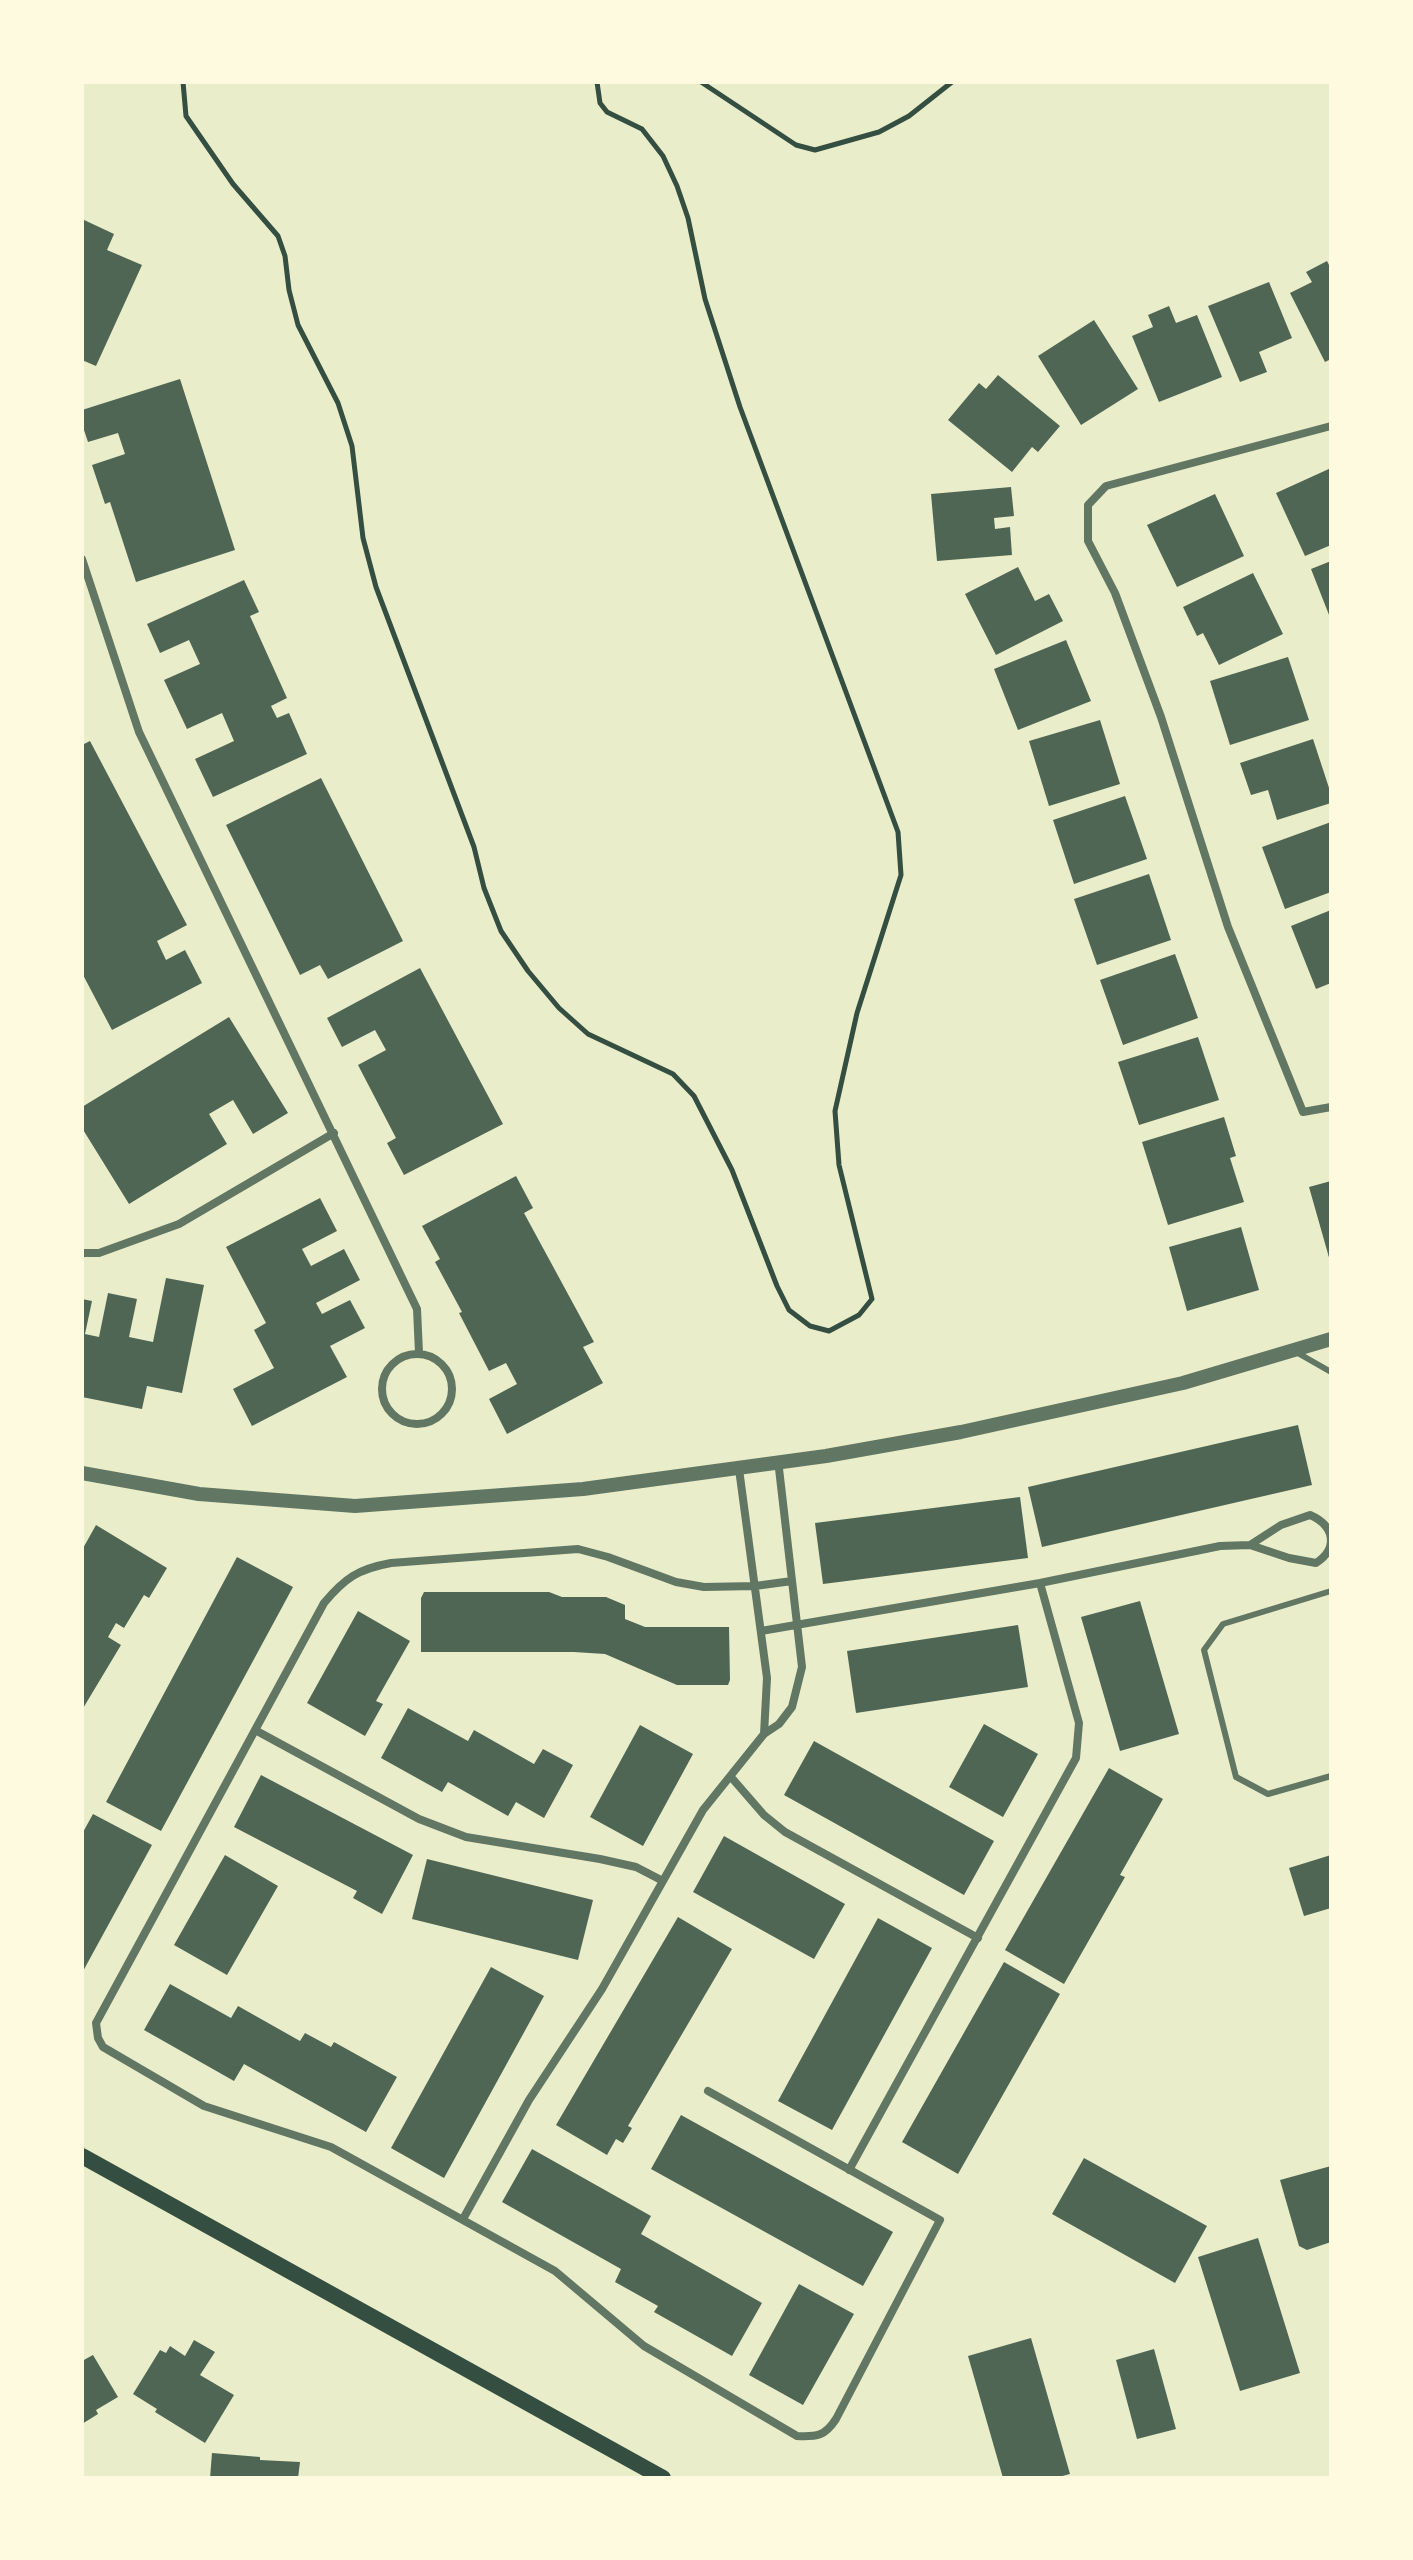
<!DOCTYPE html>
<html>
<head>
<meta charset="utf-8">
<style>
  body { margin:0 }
  #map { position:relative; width:1413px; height:2560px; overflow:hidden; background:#e9edc9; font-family:Commissioner,sans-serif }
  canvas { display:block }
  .frame { position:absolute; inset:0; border:84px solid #fefae0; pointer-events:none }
</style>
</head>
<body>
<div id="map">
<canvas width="1413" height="2560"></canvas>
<div class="frame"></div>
</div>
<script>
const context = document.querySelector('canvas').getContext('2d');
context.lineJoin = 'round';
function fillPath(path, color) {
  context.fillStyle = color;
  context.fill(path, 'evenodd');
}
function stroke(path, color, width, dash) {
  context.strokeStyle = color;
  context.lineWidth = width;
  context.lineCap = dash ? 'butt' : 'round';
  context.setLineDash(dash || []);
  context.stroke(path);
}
const building = new Path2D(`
  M82 219 114 234 107 250 142 265 96 366 82 360Z
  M1327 261 1331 269V359L1325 362 1290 293 1312 282 1306 272Z
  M1269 282 1292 338 1259 352 1267 372 1240 382 1208 306Z
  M1169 306 1176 323 1197 315 1222 377 1159 402 1132 336 1153 327 1148 315Z
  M1094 320 1138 389 1081 425 1038 356Z
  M998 375 1060 426 1038 452 1032 447 1012 472 948 420 979 383 986 389Z
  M180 379 235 550 136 582 110 502 105 504 92 465 125 454 118 433 88 442 82 424V410Z
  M1331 468V545L1305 556 1276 493Z
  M1011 487 1014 516 994 518 995 529 1010 527 1012 555 937 561 931 494Z
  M1215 494 1244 556 1177 587 1147 525Z
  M1331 561V620L1311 569Z
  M1018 567 1035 601 1049 594 1063 621 996 655 965 594Z
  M1253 573 1283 634 1219 665 1203 633 1197 636 1183 607Z
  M244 580 259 612 250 616 287 698 271 706 277 718 289 713 307 754 213 797 195 759 234 741 222 713 187 729 164 680 200 664 189 640 160 653 147 624Z
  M1066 640 1091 701 1018 730 994 669Z
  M1288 657 1309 720 1230 745 1210 681Z
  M1100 720 1120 784 1049 806 1029 741Z
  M1313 739 1331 794V803L1277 820 1268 790 1251 795 1240 763Z
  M90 741 187 925 157 941 166 960 185 950 202 983 112 1030 82 973V745Z
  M321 778 403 941 328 979 320 965 300 975 226 825Z
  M1125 796 1147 859 1074 884 1053 820Z
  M1331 822V892L1285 909 1262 847Z
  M1149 874 1171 940 1097 965 1074 899Z
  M1331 910V983L1316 989 1291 926Z
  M1175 954 1198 1018 1123 1045 1100 980Z
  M420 968 503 1124 404 1175 387 1143 396 1138 358 1065 386 1050 375 1030 342 1047 327 1018Z
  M229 1017 288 1113 253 1134 233 1100 209 1114 227 1144 129 1204 82 1128V1107Z
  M1198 1037 1219 1100 1139 1125 1118 1062Z
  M1224 1117 1236 1156 1230 1158 1244 1202 1168 1225 1142 1142Z
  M516 1176 533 1208 524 1213 594 1342 583 1347 603 1383 507 1434 489 1399 517 1384 506 1363 489 1371 459 1313 462 1312 435 1262 440 1259 422 1226Z
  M1331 1181V1261H1330L1309 1187Z
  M320 1198 337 1231 302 1249 311 1266 344 1249 360 1280 316 1303 322 1314 350 1300 365 1328 330 1346 347 1377 252 1426 233 1389 274 1368 254 1330 266 1323 226 1247Z
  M1241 1227 1259 1290 1187 1311 1169 1247Z
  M166 1278 204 1285 182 1393 147 1386 142 1409 82 1397V1299L92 1301 85 1334 99 1337 108 1293 137 1299 129 1337 153 1342Z
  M1298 1425 1312 1485 1042 1547 1028 1487Z
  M1020 1497 1028 1558 823 1584 815 1523Z
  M96 1525 167 1568 149 1598 144 1595 124 1628 116 1623 108 1637 121 1645 82 1710V1550Z
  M237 1557 293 1587 161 1831 106 1802Z
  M424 1592H549L562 1597H606L625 1605V1619L645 1627H729L730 1680 728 1685H677L605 1654 574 1652H421V1598Z
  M1140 1601 1179 1734 1120 1751 1081 1617Z
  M358 1611 410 1641 376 1701 383 1704 365 1736 307 1703Z
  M1018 1625 1028 1687 856 1713 847 1651Z
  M408 1708 468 1741 474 1730 534 1764 543 1749 573 1765 544 1818 516 1802 508 1816 448 1782 442 1792 381 1758Z
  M984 1724 1038 1754 1003 1817 949 1787Z
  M640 1725 693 1754 643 1846 590 1817Z
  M814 1741 994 1841 964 1895 784 1795Z
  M1109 1768 1163 1799 1120 1875 1125 1877 1064 1984 1005 1950Z
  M261 1775 413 1855 382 1914 353 1898 357 1891 234 1827Z
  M93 1814 152 1845 82 1973V1834Z
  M724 1836 845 1904 814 1959 693 1892Z
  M225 1855 278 1886 227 1975 174 1945Z
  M1331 1855V1908L1304 1916 1289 1868Z
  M427 1859 593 1900 578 1960 412 1919Z
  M678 1917 732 1949 628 2126 632 2128 623 2143 616 2139 607 2155 556 2125Z
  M878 1918 932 1948 832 2130 778 2101Z
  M1004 1962 1060 1994 958 2174 902 2142Z
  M491 1967 544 1996 444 2178 391 2148Z
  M170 1984 231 2018 238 2006 300 2041 305 2033 331 2047 334 2042 397 2077 366 2132 244 2064 234 2081 144 2030Z
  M681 2115 893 2232 863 2286 651 2169Z
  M532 2149 651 2216 641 2234 762 2303 732 2356 654 2312 658 2306 615 2282 621 2269 502 2202Z
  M1084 2158 1207 2226 1175 2283 1052 2214Z
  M1331 2166V2242L1307 2250 1299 2246 1280 2180Z
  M1258 2238 1300 2373 1240 2391 1198 2257Z
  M799 2284 854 2314 803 2405 749 2375Z
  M1031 2338 1070 2474 1055 2478H1003L968 2356Z
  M194 2340 215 2352 200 2375 234 2395 205 2443 155 2412 157 2409 133 2394 160 2350 166 2353 170 2346 185 2356Z
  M1154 2349 1176 2429 1137 2439 1116 2360Z
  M93 2355 118 2397 96 2410 98 2414 82 2424V2361Z
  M212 2453 260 2457V2460L300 2462 298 2478H210Z`);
const path = new Path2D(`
  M183 82 186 116 233 184 278 236 285 256 289 290 298 325 338 403 352 446 363 538 376 587 474 847 484 888 501 931 528 971 559 1008 588 1034 673 1074 694 1096 732 1170 777 1286 789 1310 810 1326 829 1331 859 1315 872 1299 839 1165 835 1111 857 1013 901 875 898 832 740 407 705 299 688 218 677 186 663 156 642 129 607 112 600 103 597 82
  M701 82 796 145 815 150 879 132 909 116 952 82`);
const service = new Path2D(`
  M1296 1352 1331 1372
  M1331 1591 1223 1624 1204 1650 1236 1777 1268 1794 1331 1776`);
const minor = new Path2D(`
  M1331 426 1106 486 1088 505V541L1115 593 1161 717 1228 927 1303 1112 1331 1107
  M82 559 139 732 417 1309 419 1353
  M82 1253H99L179 1224 334 1133
  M382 1389a35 35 0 1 1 70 0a35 35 0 1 1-70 0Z
  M739 1469 767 1678 764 1734
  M761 1631 1040 1583 1220 1546 1250 1545 1289 1558 1316 1563C1340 1547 1333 1525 1310 1515L1281 1525 1250 1545
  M255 1730 419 1819 466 1837 600 1859 636 1867 663 1881
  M731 1777 764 1815 785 1832 978 1938
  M708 2091 940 2220 836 2419C825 2436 817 2437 797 2436L644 2346 555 2271 331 2147 204 2106 103 2047 98 2038 96 2023 324 1603C345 1578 358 1569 391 1563L578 1549 608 1557 676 1582 704 1587 755 1586 792 1581
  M849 2170 1076 1758 1079 1723 1040 1583
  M463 2219 529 2100 602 1989 703 1810 764 1734 779 1724 792 1707 802 1667 778 1460`);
const tertiary = new Path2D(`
  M82 1473 199 1494 355 1506 583 1489 826 1456 961 1432 1183 1383 1331 1339`);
const secondary = new Path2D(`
  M82 2156 663 2478`);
fillPath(building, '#4f6655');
stroke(path, '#344e41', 5);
stroke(service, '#617663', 6);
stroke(minor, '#617663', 8);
stroke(tertiary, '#617663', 14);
stroke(secondary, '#344e41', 16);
</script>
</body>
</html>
